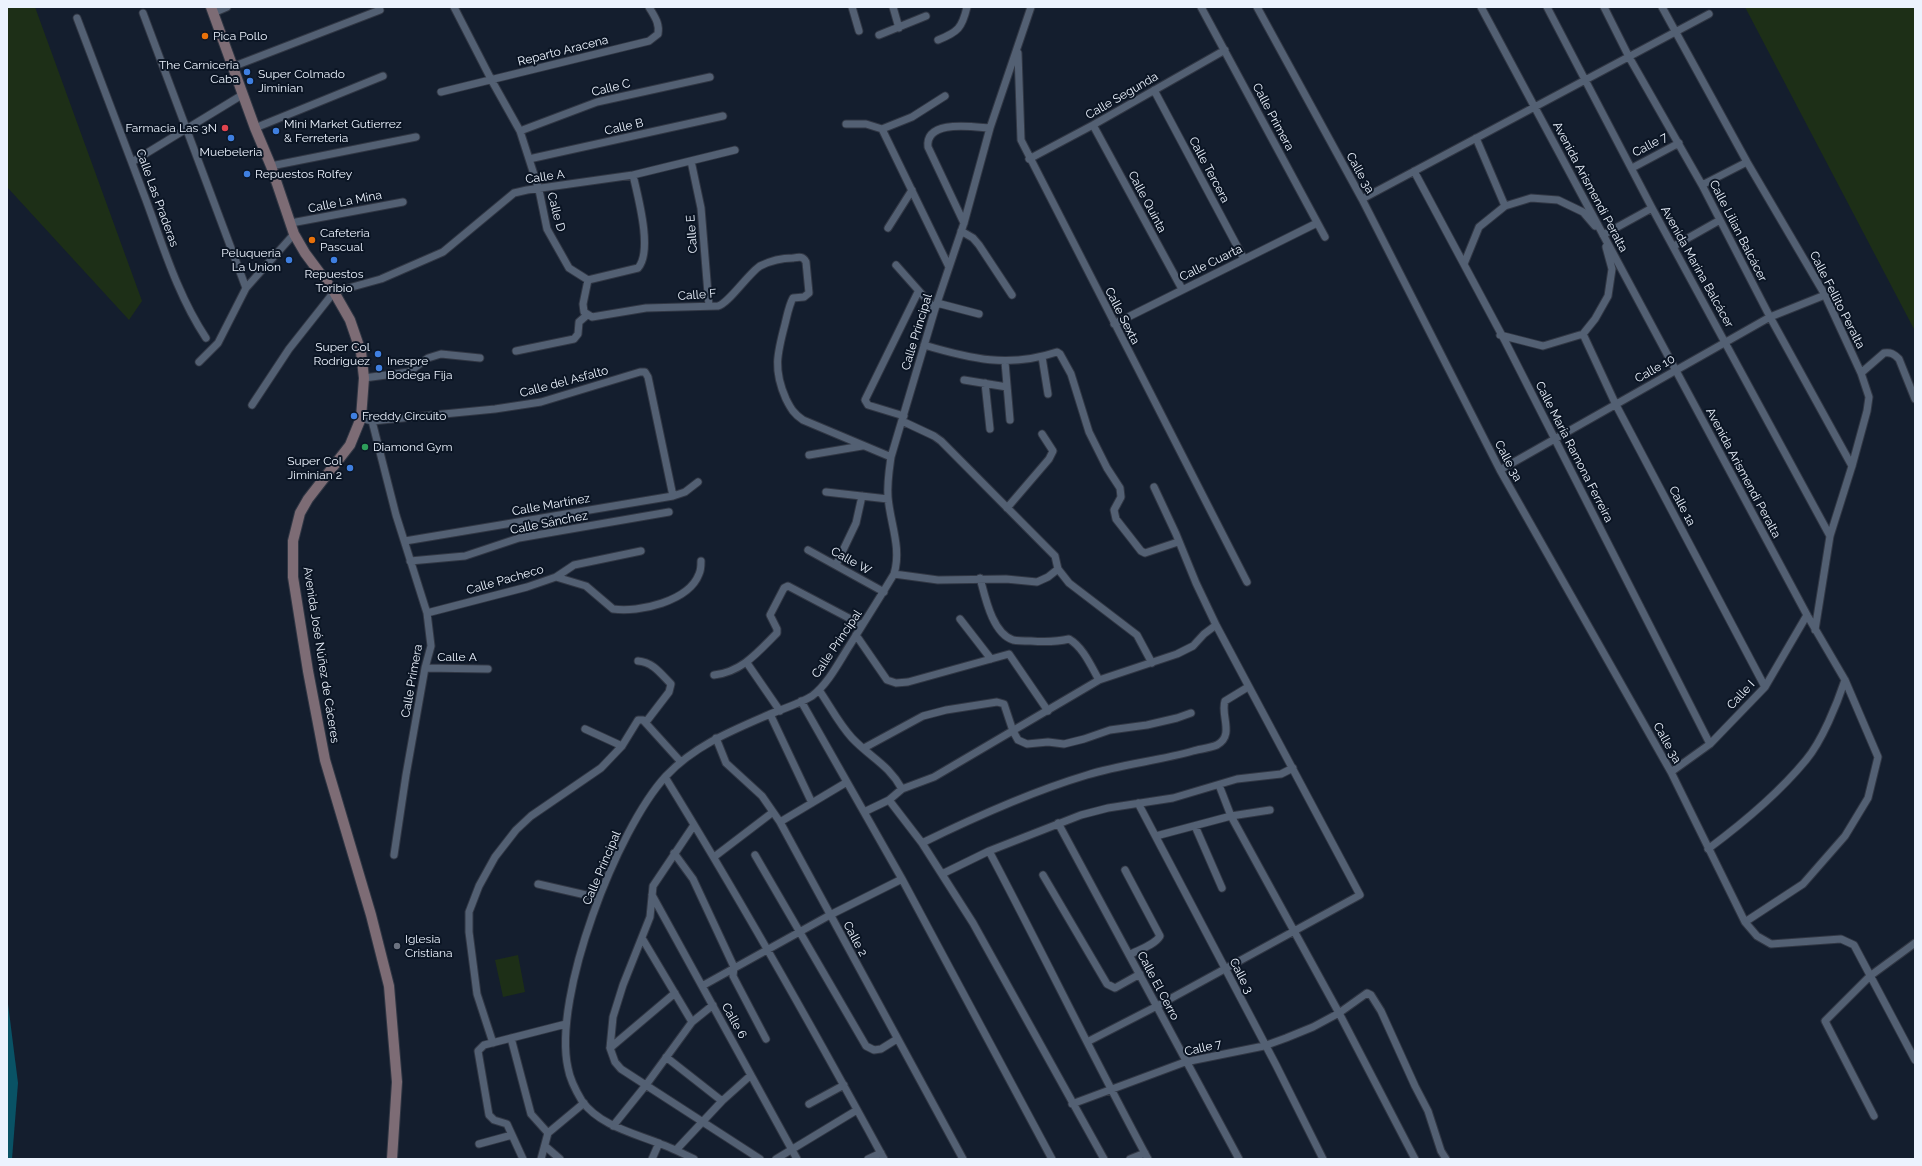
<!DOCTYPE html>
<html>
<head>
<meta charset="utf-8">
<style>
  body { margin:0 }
  #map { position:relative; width:1922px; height:1166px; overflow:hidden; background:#141e2e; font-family:Raleway,sans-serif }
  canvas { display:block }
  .frame { position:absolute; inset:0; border:8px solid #ecf3fe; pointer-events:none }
</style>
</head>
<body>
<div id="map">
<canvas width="1922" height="1166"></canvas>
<div class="frame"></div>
</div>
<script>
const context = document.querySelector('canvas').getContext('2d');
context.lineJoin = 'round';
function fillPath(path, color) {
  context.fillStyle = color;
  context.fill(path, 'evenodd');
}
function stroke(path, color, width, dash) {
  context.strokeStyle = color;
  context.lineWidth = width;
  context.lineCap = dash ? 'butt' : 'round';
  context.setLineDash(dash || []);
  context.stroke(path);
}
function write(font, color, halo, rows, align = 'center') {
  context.font = font + ' Raleway,sans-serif';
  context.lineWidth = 4;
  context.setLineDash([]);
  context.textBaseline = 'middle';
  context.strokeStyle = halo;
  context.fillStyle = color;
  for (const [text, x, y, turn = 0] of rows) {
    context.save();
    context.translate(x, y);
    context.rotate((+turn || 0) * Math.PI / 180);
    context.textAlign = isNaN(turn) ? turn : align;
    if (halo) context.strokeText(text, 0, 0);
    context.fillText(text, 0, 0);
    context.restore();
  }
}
const green = new Path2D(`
  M7 7H35L142 301 129 320 7 187Z
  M1745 7H1915V331Z
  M518 955 525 992 503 997 495 960Z`);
const water = new Path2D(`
  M7 996 18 1083 12 1159H7Z`);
const minor = new Path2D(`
  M454 7 492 81 520 131 539 190 547 229 569 268 588 280 638 268C653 251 638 197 633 175
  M852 7 859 31
  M893 7 899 28
  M1201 7 1325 237
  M1257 7 1362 199 1500 470 1671 772 1745 922 1757 936 1771 944 1841 939 1854 945 1915 1060
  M1481 7 1807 615 1845 680 1878 757 1868 798 1845 836 1803 884 1745 922
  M1547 7 1652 208 1830 536
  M1604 7 1629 57 1702 185 1770 317 1852 466
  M1662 7 1747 162 1825 295 1861 373 1869 397 1867 411 1852 466 1830 536 1815 630
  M143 13 246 288
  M213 13 227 7
  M77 18C100 79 123 139 146 200 163 246 178 296 206 338
  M879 35 926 16
  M938 40C958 32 962 28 967 7
  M1018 53 1021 140 1247 582
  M232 67 380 10
  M1154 90 1244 259
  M441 92 649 41 658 34C660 23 654 16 649 7
  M846 124H866L882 129 949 267
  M1093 125 1182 289
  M255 128 383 76
  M882 129 912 117 945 96
  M520 131 597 102 710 77
  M1476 138 1505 206
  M529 159 723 116
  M1029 159 1093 125 1225 50
  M691 161 701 208 709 306
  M132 162 242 95
  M271 166 416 137
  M1632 168 1679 143
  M1414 171 1505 341 1710 744
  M1702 185 1747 162
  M1362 199 1709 14
  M291 223 403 202
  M964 223 928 147C925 119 973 127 990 128
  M888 228 912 190
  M961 231 973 238 979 245 1012 295
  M1603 235 1652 208
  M1674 246 1720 220
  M1464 264 1479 227 1505 206 1531 198 1558 200 1583 212 1595 226
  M896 265 935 309
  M588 280 583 304 584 312 592 317 646 308 718 306C728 304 748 274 760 266 770 261 782 258 793 258 799 257 803 256 806 262L809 293 804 297 793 298C789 305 787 316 785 324 777 354 773 370 786 399 791 409 794 414 803 420L891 457
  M937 303 979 314
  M1114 324 1317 223
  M1583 334 1616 405 1765 687
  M1500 335 1543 346 1583 334 1595 319 1608 296 1612 269 1606 247
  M924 345C971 359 1009 368 1057 352L1060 354 1071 374 1089 432 1107 468 1120 488 1121 497 1114 510 1116 519 1141 551 1145 553 1178 542
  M516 351 574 339 578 334 579 322 587 315
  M1042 357 1048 394
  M199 362 218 343 246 288 294 234
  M1005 362 1010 420
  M1861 373 1884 353C1891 352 1894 354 1899 359L1915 399
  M364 378 409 372 428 358 441 354 480 358
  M964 380 1007 387
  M985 383 990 429
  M252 405 289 349 334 292 381 279 443 252 514 193 527 190 633 175 735 150
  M904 416 868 405 865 400 918 292
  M361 418 372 421 495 409 541 402 640 372H645L648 377 673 496
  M372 421 396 515 427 613 431 646 425 668 406 775 394 855
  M902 421 934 436 941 441 1055 556 1058 569 1069 583 1137 635 1152 663
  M809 455 862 446
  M1500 470 1770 317 1825 295
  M826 492 888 499
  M1007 508 1049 459 1053 451 1042 434
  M405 541 673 496 685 492 698 482
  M808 550 884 592
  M410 561 465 556 519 538 669 512
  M836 565 856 523 862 496
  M894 574 938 580 1006 579 1037 582 1048 577 1058 569
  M556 577 574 565 641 551
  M980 578C985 596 992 633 1013 640 1018 641 1026 641 1031 641 1044 642 1056 642 1069 639 1083 647 1091 666 1099 680
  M427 613 527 587 556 577 586 586 613 609C639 613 689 601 699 574 701 570 701 565 701 561
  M960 619 991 659
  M856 635 887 680 896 683 908 682 1009 654 1048 711
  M638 661C653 662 661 674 671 684L669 692 646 722
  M747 663 780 711
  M425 668 488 669
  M714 675C742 672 758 652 777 633V629L770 615 784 588 788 586 862 625
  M819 690C830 706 839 724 852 738 871 758 888 764 902 789
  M801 701 902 879 1052 1159
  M770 714 812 803
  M585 729 622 746
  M716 738 726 763 762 796 780 822 963 1159
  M864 748 923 716 946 710 997 702 1004 704 1013 731 1018 740 1027 744 1048 742 1064 744 1084 739 1110 730 1147 725 1177 718 1191 713
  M1671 772 1710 744 1765 687 1807 615
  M665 777C742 902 814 1030 884 1159
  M1219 785 1231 816 1339 1013 1415 1159
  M889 800 922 843 973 923 1104 1159
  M1138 803 1276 1065 1323 1159
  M864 812 889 800 902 789 934 777 1099 680 1177 654 1193 646 1204 634 1216 625
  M780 822 847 782
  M1058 823 1239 1159
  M694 825 653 886 650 917 623 985 613 1017 610 1048 615 1062 621 1069 760 1159
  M1195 826 1222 888
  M1156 836 1231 816 1270 810
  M922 843C975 817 1030 792 1087 775 1122 764 1158 761 1193 751 1200 749 1210 748 1217 745 1235 735 1220 715 1225 701L1248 687
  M1708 849C1743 823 1778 794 1806 760 1822 741 1837 704 1845 680
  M989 851C1043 953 1093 1057 1148 1159
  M674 853 693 879 734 967 733 976 766 1039
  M755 855 866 1046 874 1050 881 1049 897 1039
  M714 857 773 812
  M1125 870 1160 936C1155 945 1138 950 1129 955
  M942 874 989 851 1081 815 1108 808 1173 798 1237 779 1281 774 1293 768
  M1043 875 1107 984 1115 988 1140 974
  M538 884 599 898
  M652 895 797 1159
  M642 938 692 1022
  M702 986 830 915 902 879
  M511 1038 531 1114 548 1133
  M1087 1042 1157 1006 1360 895 1216 625 1196 583 1176 534 1154 487
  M493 1043 477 994 469 932V912L479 886 495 857 516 830 531 816 601 768 622 746 638 720H643L681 762
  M610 1048 675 993
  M666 1057 722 1101
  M809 1104 844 1085
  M1072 1104 1185 1062 1264 1046 1286 1038 1313 1027 1339 1013 1367 993 1371 995 1381 1011 1415 1086 1428 1111 1441 1151 1446 1159
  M1874 1116 1825 1021 1870 976 1915 943
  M613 1126 646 1085 692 1022 713 1005
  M479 1144 512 1135
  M545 1146 560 1159
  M676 1150 722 1101 751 1075
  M523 1159 507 1124 494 1120 489 1115 478 1051 484 1045 566 1024
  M541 1159 548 1133 584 1103
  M652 1159 659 1143
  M694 1159C682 1153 670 1147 658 1143 633 1133 599 1125 582 1101 576 1091 570 1080 568 1068 552 997 617 829 666 776 694 746 731 731 768 715 782 709 799 704 812 696 827 685 838 664 848 648 863 624 879 599 894 574 902 548 890 523 888 497 887 483 889 471 891 457L935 309 964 223 990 128 1031 7
  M776 1159 857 1110
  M868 1159 881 1153
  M1130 1159 1145 1153`);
const secondary = new Path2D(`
  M211 7 255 128 271 166 294 234 305 253 334 292 350 320 361 352 364 378 361 418 350 445 308 499 300 513 293 541V577L308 671 325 760 371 915 389 986 397 1082 392 1159`);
const markers = [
  [205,36,4,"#e8710a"],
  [247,72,4,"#3f7fe0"],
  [250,81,4,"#3f7fe0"],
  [225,128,4,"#e0444e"],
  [276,131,4,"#3f7fe0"],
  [231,138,4,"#3f7fe0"],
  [247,174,4,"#3f7fe0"],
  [312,240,4,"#e8710a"],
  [289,260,4,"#3f7fe0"],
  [334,260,4,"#3f7fe0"],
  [378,354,4,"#3f7fe0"],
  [379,368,4,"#3f7fe0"],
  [354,416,4,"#3f7fe0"],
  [365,447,4,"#2e9e5b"],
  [350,468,4,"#3f7fe0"],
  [397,946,4,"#6b7280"]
];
const poiNames = [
  ["Pica Pollo",213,36],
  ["The Carniceria",239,65,"right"],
  ["Caba",239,79,"right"],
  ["Super Colmado",258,74],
  ["Jiminian",258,88],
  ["Mini Market Gutierrez",284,124],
  ["& Ferreteria",284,138],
  ["Farmacia Las 3N",217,128,"right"],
  ["Muebeleria",231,152,"center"],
  ["Repuestos Rolfey",255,174],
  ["Cafeteria",320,233],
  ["Pascual",320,247],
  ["Peluqueria",281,253,"right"],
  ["La Union",281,267,"right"],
  ["Repuestos",334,274,"center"],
  ["Toribio",334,288,"center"],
  ["Super Col",370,347,"right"],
  ["Rodriguez",370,361,"right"],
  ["Inespre",387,361],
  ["Bodega Fija",387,375],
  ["Freddy Circuito",362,416],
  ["Diamond Gym",373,447],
  ["Super Col",342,461,"right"],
  ["Jiminian 2",342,475,"right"],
  ["Iglesia",405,939],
  ["Cristiana",405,953]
];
const streetNames = [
  ["Reparto Aracena",563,51,-14],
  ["Calle C",611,88,-14],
  ["Calle Segunda",1122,96,-30],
  ["Calle Primera",1273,117,62],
  ["Calle B",624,127,-13],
  ["Calle 7",1650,145,-28],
  ["Calle Tercera",1209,170,62],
  ["Calle 3a",1360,173,61],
  ["Calle A",545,177,-8],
  ["Avenida Arismendi Peralta",1590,187,62],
  ["Calle Las Praderas",157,198,70],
  ["Calle La Mina",345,202,-11],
  ["Calle Quinta",1147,202,62],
  ["Calle D",556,212,75],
  ["Calle Lilian Balcácer",1738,231,63],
  ["Calle E",692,234,-94],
  ["Calle Cuarta",1211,263,-26],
  ["Avenida Marina Balcácer",1697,267,61],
  ["Calle F",697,295,-4],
  ["Calle Fellito Peralta",1837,300,63],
  ["Calle Sexta",1122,316,63],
  ["Calle Principal",917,332,-73],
  ["Calle 10",1655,369,-30],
  ["Calle del Asfalto",564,382,-15],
  ["Calle María Ramona Ferreira",1574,452,63],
  ["Calle 3a",1508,461,62],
  ["Avenida Arismendi Peralta",1743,473,62],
  ["Calle Martínez",551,505,-10],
  ["Calle 1a",1682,506,62],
  ["Calle Sánchez",549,523,-11],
  ["Calle W",851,561,29],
  ["Calle Pacheco",505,580,-16],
  ["Calle Principal",837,644,-56],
  ["Avenida José Núñez de Cáceres",321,655,81],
  ["Calle A",457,657],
  ["Calle Primera",412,681,-80],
  ["Calle I",1741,695,-47],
  ["Calle 3a",1667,743,61],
  ["Calle Principal",602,868,-67],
  ["Calle 2",855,939,62],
  ["Calle 3",1241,976,63],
  ["Calle El Cerro",1158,986,62],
  ["Calle 6",734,1021,61],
  ["Calle 7",1203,1048,-13]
];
fillPath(green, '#1d2f17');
fillPath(water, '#095265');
stroke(minor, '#313744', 9);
stroke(secondary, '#313744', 12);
stroke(minor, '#536073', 7);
stroke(secondary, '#7d6c75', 10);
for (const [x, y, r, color] of markers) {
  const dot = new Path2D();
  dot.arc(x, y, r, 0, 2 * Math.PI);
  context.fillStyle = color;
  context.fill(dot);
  stroke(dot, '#0b1524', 1.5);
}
write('12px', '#ecf3fe', '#0b1524', poiNames, 'left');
write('12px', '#ecf3fe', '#0b1524', streetNames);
</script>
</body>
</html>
